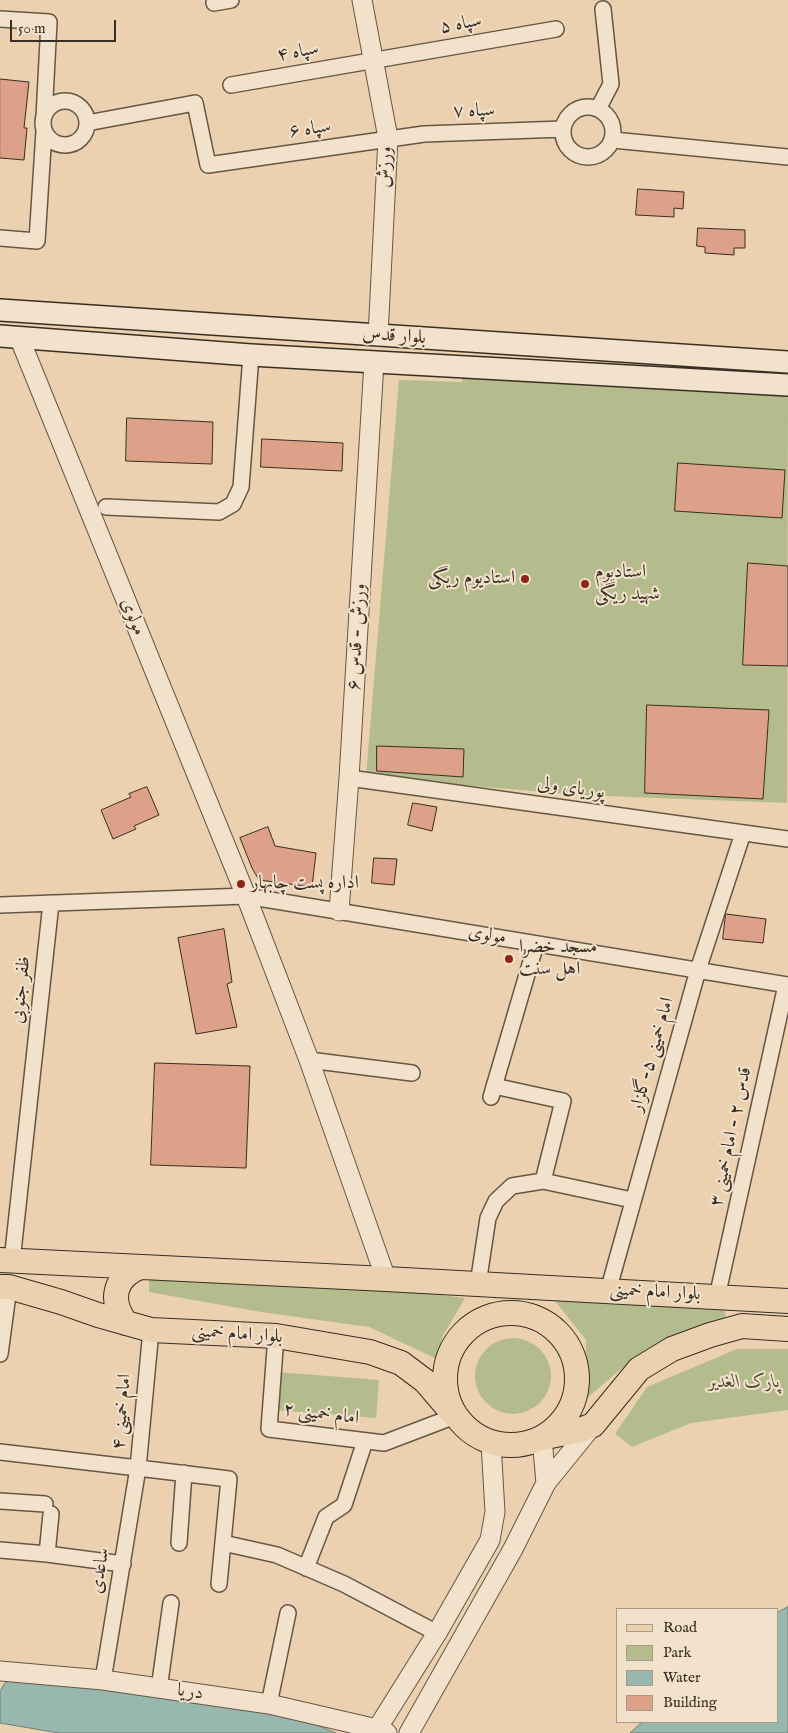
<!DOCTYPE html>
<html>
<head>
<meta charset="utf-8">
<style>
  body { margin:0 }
  #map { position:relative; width:788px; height:1733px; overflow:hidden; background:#ebd1af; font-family:"IM FELL English",serif }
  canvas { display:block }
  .legend { position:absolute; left:616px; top:1608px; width:162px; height:115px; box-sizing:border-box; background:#f2e1cb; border:1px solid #a89988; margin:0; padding:6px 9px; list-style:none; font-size:15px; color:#382e23 }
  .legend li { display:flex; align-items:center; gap:10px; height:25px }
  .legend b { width:25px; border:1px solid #a89988 }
  .scale { position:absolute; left:10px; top:20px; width:106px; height:22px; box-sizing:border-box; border:2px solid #382e23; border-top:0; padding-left:6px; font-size:15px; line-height:18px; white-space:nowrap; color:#382e23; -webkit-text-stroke:4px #f2e1cb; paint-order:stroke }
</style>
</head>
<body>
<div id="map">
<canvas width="788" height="1733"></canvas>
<ul class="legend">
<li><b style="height:6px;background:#ebd1af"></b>Road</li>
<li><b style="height:14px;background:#b4bc8d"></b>Park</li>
<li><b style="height:14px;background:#98b7ae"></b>Water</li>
<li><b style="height:14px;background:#dda089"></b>Building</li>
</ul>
<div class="scale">50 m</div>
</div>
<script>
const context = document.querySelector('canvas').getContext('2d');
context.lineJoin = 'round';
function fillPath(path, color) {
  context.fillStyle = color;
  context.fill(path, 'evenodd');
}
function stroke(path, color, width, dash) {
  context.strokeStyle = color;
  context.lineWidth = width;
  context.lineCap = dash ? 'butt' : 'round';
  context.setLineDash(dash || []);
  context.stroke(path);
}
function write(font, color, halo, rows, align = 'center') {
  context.font = font + ' "IM FELL English",Amiri,serif';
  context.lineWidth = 4;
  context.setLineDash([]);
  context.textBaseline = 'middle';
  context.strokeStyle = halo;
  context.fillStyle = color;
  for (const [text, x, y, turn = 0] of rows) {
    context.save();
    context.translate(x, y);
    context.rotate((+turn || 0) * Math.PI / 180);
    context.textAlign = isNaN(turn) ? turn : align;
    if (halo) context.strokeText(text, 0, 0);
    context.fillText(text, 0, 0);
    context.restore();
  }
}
const green = new Path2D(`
  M462 370 788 390 787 803 580 795 366 777 399 380 462 382Z
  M149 1270 370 1286 465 1298 442 1337 437 1359 369 1327 261 1312 149 1292Z
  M551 1296 723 1304 726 1317 637 1355 585 1400 580 1396 586 1369V1340Z
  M475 1376a38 38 0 1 1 76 0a38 38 0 1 1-76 0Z
  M737 1349H788V1410L691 1423 632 1447 615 1434 647 1387Z
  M277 1372 379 1380 376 1418 274 1410Z`);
const water = new Path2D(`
  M788 1607V1733H630L642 1722H777V1613Z
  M28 1674 292 1715 336 1733H59L0 1723V1691L5 1683Z`);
const building = new Path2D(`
  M0 79 29 82 24 128H27L24 160 0 158Z
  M638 189 684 192 683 209 674 208V217L636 215Z
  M698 228 745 230V248H734V255L705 253V247L697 246Z
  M127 418 213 422 212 464 126 461Z
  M262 439 343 443 342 471 261 467Z
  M678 463 785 470 782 518 675 511Z
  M748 563 788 566V666L743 665Z
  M647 705 769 710 763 799 645 793Z
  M377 746 464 749 463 777 377 771Z
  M147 787 159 815 134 826 136 829 113 839 101 810 131 797 129 794Z
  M413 803 437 807 432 831 408 825Z
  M268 827 275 846 316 853 312 887 259 880 252 868 240 838Z
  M374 858 397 859 394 885 372 883Z
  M726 914 766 919 763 943 723 939Z
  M224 929 232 982 227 984 237 1027 196 1034 178 938Z
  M155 1063 250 1066 246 1168 151 1165Z`);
const minor = new Path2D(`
  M214 3 231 0
  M0 19 49 22 44 117
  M231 85 556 29
  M43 123a22 22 0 1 1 44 0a22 22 0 1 1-44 0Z
  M563 132a25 25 0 1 1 50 0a25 25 0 1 1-50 0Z
  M598 109 611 84 603 9
  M87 123 195 103 208 165 424 134 563 129
  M613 140 788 157
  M0 238 37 241 44 131
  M106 507 219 512 233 504 241 487 251 355
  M349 778 788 839
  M0 905 246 896 788 985
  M309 1060 412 1073
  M494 1086 563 1101 543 1181
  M491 1097 536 944
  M12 1261 51 903
  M478 1284 488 1218 496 1201 512 1186 543 1181 632 1200
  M608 1291 698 970 743 833
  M717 1297 786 985
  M151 1330 138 1468 229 1479 219 1584
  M276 1336 269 1429 384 1443 455 1416
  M0 1354 9 1287
  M0 1452 138 1468 103 1680
  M0 1501 45 1504
  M179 1543 184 1473
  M223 1543 277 1555 344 1584 437 1633
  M0 1550 47 1554 123 1564
  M47 1554 51 1514
  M306 1568 326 1517 344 1505 365 1441
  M159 1689 171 1603
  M269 1704 288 1613`);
const tertiary = new Path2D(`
  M362 0 388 138 378 336
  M19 337 246 896 309 1060 386 1279
  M339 911 349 778 374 362
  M546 1483 593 1425
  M0 1671 103 1680 269 1704 377 1729 387 1733
  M377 1729 437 1633 490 1540 495 1512 491 1443
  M409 1733 513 1549 546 1483 542 1438`);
const secondary = new Path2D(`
  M0 310 788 362
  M0 336 251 355 788 385`);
const primary = new Path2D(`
  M0 1260 386 1279 788 1301
  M0 1287H9L61 1302 98 1315 151 1330 276 1336 370 1352 401 1363 425 1381 455 1416
  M445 1379a66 66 0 1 1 132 0a66 66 0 1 1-132 0Z
  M126 1323C109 1301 114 1277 140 1267
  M546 1437 580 1430 593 1425 639 1369 672 1349 710 1335 742 1326 788 1329`);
const markers = [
  [525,579,5,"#8f2418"],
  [585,584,5,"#8f2418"],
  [241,884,5,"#8f2418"],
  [509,959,5,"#8f2418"]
];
const streetNames = [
  ["سپاه ۵",461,25,-10],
  ["سپاه ۴",298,53,-10],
  ["سپاه ۷",474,112,-2],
  ["سپاه ۶",310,130,-8],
  ["ورزش",386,167,-87],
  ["بلوار قدس",394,337,4],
  ["مولوی",132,617,68],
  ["ورزش - قدس ۶",358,637,-87],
  ["پوریای ولی",571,789,8],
  ["مولوی",487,936,9],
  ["ظفر جنوبی",22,990,-84],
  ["امام خمینی ۵-گلزار",653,1055,-74],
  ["قدس ۲ - امام خمینی ۳",732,1137,-78],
  ["بلوار امام خمینی",655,1293,3],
  ["بلوار امام خمینی",237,1335,4],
  ["امام خمینی ۴",123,1412,-85],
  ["امام خمینی ۲",321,1415,7],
  ["ساعدی",101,1571,-81],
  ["دریا",190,1693,8]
];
const poiNames = [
  ["استادیوم",595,573],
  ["شهید ریگی",595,595],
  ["استادیوم ریگی",515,579,"right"],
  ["اداره پست چابهار",251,884],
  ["مسجد خضرا",519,948],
  ["اهل سنت",519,970]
];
const parkNames = [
  ["پارک الغدیر",744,1383]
];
fillPath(green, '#b4bc8d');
fillPath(water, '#98b7ae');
stroke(water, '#728076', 1);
fillPath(building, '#dda089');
stroke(building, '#382e23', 1);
stroke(minor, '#655746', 18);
stroke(tertiary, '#655746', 21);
stroke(secondary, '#382e23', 24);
stroke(primary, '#382e23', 26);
stroke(minor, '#f2e1cb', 15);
stroke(tertiary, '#f2e1cb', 19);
stroke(secondary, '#f2e1cb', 21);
stroke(primary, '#ebd1af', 24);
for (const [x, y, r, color] of markers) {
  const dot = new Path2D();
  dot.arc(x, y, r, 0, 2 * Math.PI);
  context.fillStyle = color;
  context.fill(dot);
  stroke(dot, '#f2e1cb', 2);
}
write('19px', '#382e23', '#f2e1cb', streetNames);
write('19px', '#382e23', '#f2e1cb', poiNames, 'left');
write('italic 19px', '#514a38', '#f2e1cb', parkNames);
</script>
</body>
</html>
